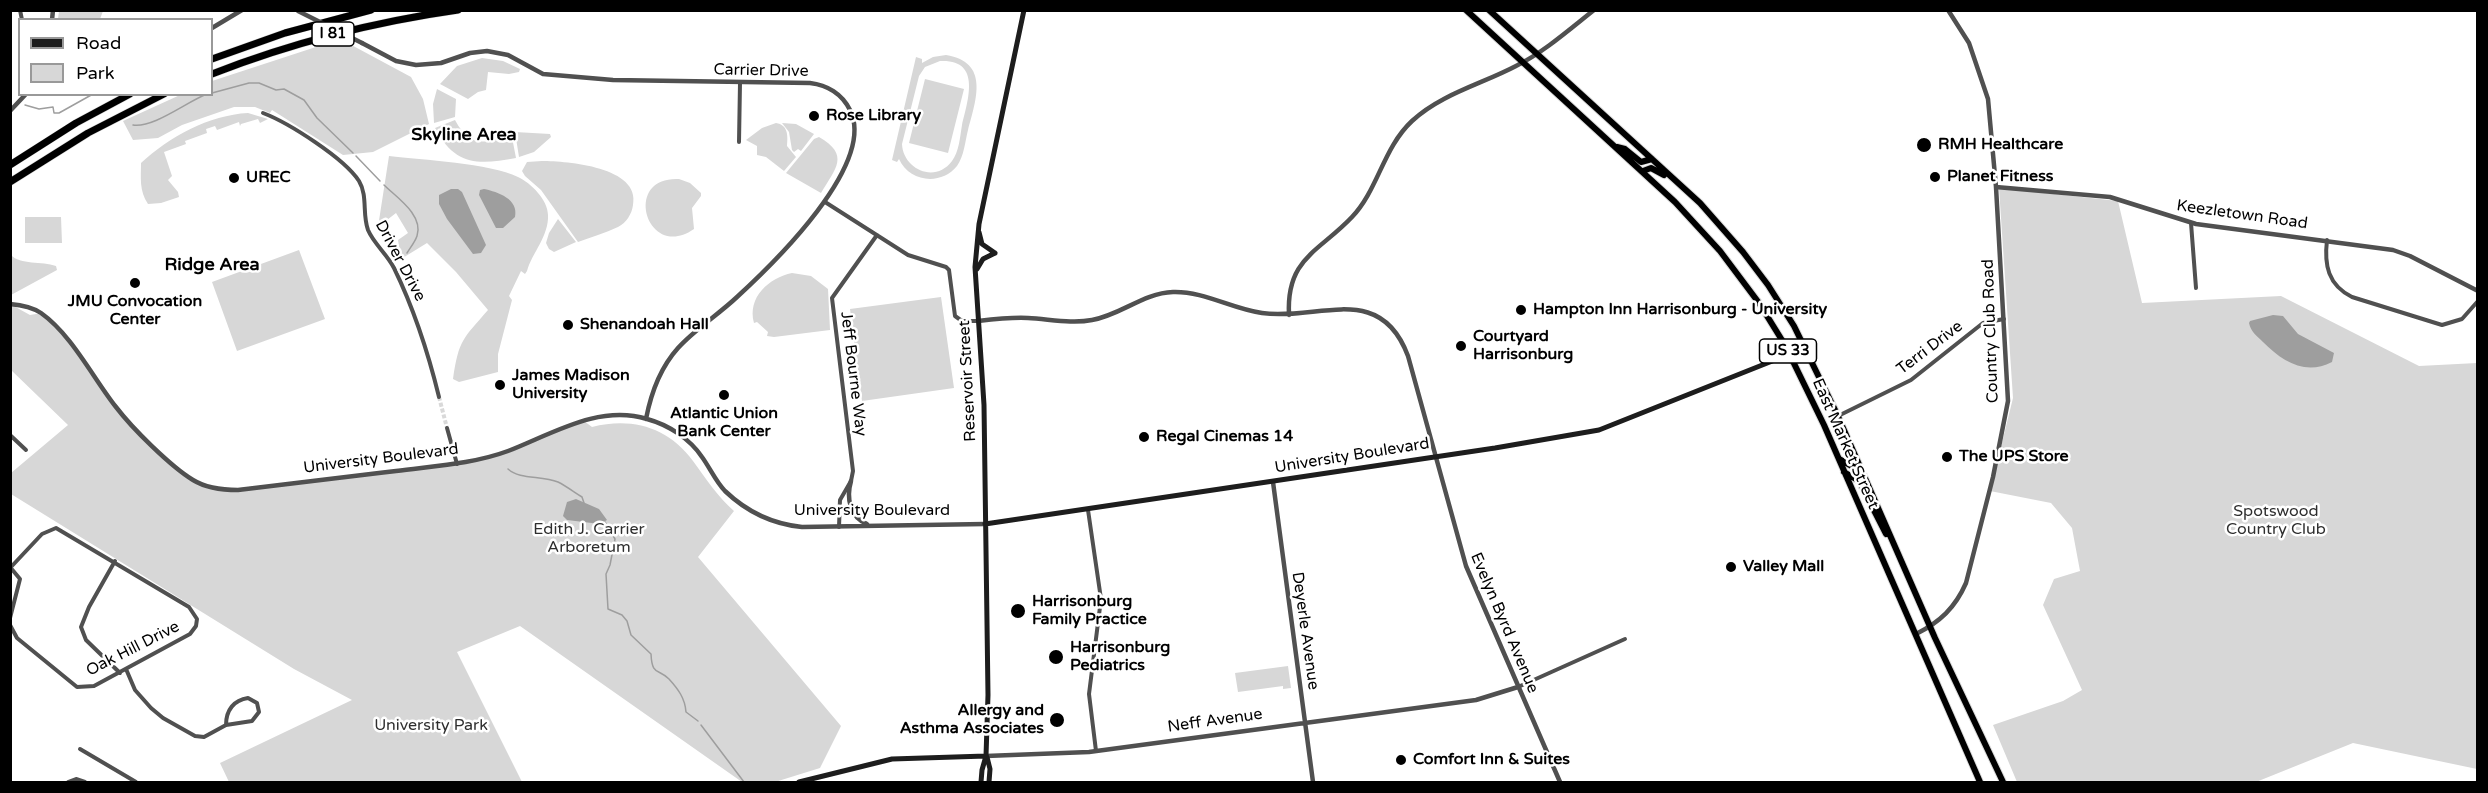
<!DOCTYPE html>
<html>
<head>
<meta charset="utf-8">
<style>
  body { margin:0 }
  #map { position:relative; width:2488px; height:793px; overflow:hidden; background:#fff; font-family:"Varela Round",sans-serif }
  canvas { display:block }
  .frame { position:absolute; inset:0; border:12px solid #000; pointer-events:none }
  .legend { position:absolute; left:18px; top:18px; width:195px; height:78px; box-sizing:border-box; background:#fff; border:2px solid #999; margin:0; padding:8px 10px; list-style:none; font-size:18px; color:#000 }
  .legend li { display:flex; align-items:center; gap:12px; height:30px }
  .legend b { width:30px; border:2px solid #999 }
</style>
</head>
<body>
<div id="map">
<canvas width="2488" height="793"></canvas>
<div class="frame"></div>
<ul class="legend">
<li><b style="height:8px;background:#1d1d1d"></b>Road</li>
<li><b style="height:16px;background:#d7d7d7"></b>Park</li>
</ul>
</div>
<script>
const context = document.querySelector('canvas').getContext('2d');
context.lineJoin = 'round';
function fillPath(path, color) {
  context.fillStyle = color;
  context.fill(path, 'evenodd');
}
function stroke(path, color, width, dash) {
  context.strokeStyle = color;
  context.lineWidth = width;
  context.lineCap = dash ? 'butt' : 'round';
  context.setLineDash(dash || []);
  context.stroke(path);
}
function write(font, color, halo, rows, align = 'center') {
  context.font = font + ' "Varela Round",sans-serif';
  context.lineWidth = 5;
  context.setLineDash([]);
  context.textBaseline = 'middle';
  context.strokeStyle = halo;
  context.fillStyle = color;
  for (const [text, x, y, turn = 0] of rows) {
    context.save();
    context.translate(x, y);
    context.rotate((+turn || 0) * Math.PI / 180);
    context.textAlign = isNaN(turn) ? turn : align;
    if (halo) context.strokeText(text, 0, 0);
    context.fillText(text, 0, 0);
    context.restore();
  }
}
const green = new Path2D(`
  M59 11V10L103 11 100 19H58Z
  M344 41 411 77 423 99 429 124 373 152 343 155 272 110 270 113 255 107H234L182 125 158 138 133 140 123 121 180 95 212 94V81L322 45Z
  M946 55C990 62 976 100 968 130 965 142 964 156 957 166 941 186 909 182 899 159L897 162 892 160 916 57 922 59V63L933 57ZM940 61C982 59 968 100 962 125 960 137 959 152 952 161 935 184 903 169 902 144L919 76 925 67Z
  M482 58 503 61 520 69 519 72 509 74 488 72 486 90 478 92 468 99 440 84 457 66Z
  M925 79 964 89 948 153 909 143Z
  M437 89 456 99 455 117 434 123 433 104Z
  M248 113 268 119 260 123 258 119 241 124 240 126 239 122 217 130 215 126 206 129 207 133 185 141 186 144 164 152 172 176 168 180 178 192 179 197 161 203 148 204C139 191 141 177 141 163 169 137 209 115 248 113Z
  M455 120C470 148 486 145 511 132L516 158C478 165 455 166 435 128Z
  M776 123C788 125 788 135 787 146L796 157 784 171 766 157 757 155V146L746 140 762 128Z
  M782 123 796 124 814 134 801 151 798 149 794 152 792 150 789 132Z
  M515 132 550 134 551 137 534 152 519 157Z
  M819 137C850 155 836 168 821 193L786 173 814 139Z
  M389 156C422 160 490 163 518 177 531 183 548 200 548 215 549 236 532 253 527 271L525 274 521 271 509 296 512 300 498 354V372L459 382 453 379C459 339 463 339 488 310L456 272 427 243 401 259 398 240 408 233 396 213 378 227Z
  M542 161C567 161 641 167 633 205 632 214 626 223 618 227 605 233 591 237 578 242L541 190 525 176 522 171 527 162Z
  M679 179 690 183 701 193V196L692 208 694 229C647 262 621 176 679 179Z
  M1999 188 2118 201 2142 303 2281 296 2419 366 2477 363V769L2353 743 2256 782H2017L1993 725 2063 701 2082 690 2043 605 2054 579 2080 571 2072 528 2051 503 1990 491 2013 398Z
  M25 217H61L62 243H25Z
  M558 219 576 242 554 252 549 249 546 243 549 233Z
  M299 250 325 319 237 351 212 282Z
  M11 255C20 265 42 261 56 266L57 270 11 295Z
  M792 273 811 276 828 289 830 330 774 337 767 336 768 332 757 322 754 323C747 297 769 278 792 273Z
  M941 297 954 388 862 401 850 309Z
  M10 304 30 315 42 313 79 353 116 408 146 438 194 481 221 490 457 464 505 452 584 421 592 427C632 417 668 427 693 461 707 480 717 496 734 511L698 557 841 726 820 768 775 782H742L520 626 457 652 522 782H229L220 763 352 700 294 669 11 494V473L68 425 11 370Z
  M1288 666 1291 688 1283 689V686L1238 692 1235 673Z`);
const water = new Path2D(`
  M451 189H458L462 192 486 245 481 253 473 254 447 219 439 204V195Z
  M484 189C498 192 519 199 515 217L503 228H496L479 195 480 190Z
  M2273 315 2283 316 2298 334 2334 353 2332 362C2305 376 2282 361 2263 342 2257 336 2251 332 2249 323L2250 321Z
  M576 499 599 509 607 520 600 524 567 520 563 516 567 502Z`);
const stream = new Path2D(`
  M212 93 249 83H259L276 90 284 89 304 100 317 118 353 153
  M25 105 39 109 53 107 54 113H59L93 94
  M133 125C154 128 186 102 207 94
  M356 156 380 181
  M384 185C396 197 424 215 417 236 415 242 410 248 407 253
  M508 469C520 480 542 475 558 482 566 486 574 492 582 497L584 503
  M605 522 615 539 610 565 606 574 608 609 622 615 627 621 631 635 651 654C652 676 658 668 669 679 678 689 685 698 686 712L698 721
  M701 725 744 782`);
const minorTunnel = new Path2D(`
  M439 397 447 428`);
const minor = new Path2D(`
  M20 10 22 20
  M263 113C289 123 344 158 359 181 368 196 362 214 368 230 374 244 387 254 394 268 414 309 428 352 439 397
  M739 142 740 83
  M825 202 908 255 946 267 949 270 955 316 962 321H978
  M2191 223 2196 288
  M2327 240C2324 265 2328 285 2352 297L2442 325 2462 319 2478 301
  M1838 416 1911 380 1983 323 2004 319
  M447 428 457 464
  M10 435 26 450
  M1088 510 1101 599 1089 694 1096 751
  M839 527 840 500 851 481 853 471 832 298 877 235
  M115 561 89 607 81 627 86 640 120 673
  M10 567 20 579 10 618
  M10 625 17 638 77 687 94 686 190 634 196 626 197 619 189 607 56 528 42 534 11 567
  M126 669 135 690 151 708 163 718 195 736 204 737 226 725 252 721 259 712 257 703 248 698C234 700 226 710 226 725
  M1518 687 1625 639
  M80 749 136 782
  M68 782 76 779 85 782`);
const tertiary = new Path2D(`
  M52 20 53 10
  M212 28 242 10
  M362 43 396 61 416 65 441 63 470 53 487 51 508 55 543 74 613 80 810 83C827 85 842 94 850 110 877 164 773 264 737 297 718 315 695 329 678 348 660 368 651 393 646 419
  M10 111 26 94
  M1996 187 2110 197 2196 224 2393 250 2410 256 2478 291
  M10 304C21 305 32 307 41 313 72 335 93 378 116 407 132 428 170 466 193 480 206 488 223 490 238 490 290 484 343 477 396 471 433 466 473 464 508 451 552 434 599 404 647 419 669 425 690 439 702 457 710 468 716 482 725 491 747 512 772 524 802 527L985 524
  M1289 315C1286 258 1319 252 1352 217 1378 190 1383 148 1412 121 1441 94 1482 84 1516 66 1544 52 1570 29 1594 10
  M978 321C995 319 1012 317 1028 318 1049 319 1072 324 1092 320 1121 315 1143 293 1173 292 1204 291 1232 309 1262 313 1318 321 1380 281 1408 356L1466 566 1560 782
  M851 481C846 498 850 517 867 524
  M1273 482 1313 782
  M1916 634C1940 622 1955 608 1966 583L1993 477 2008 401 1996 187 1988 99 1969 43 1948 10
  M986 756 1089 752 1476 700 1518 687`);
const secondary = new Path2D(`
  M979 232 982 244 995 253
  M977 269 983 259 995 253
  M985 524 1495 448 1599 430 1805 348
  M987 757 990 769 989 782
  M799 782 892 759 986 756
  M981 782 982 770 986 756 988 695 984 405 975 267 979 224 1024 10`);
const trunk = new Path2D(`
  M1466 10 1675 202 1720 251 1759 303 1785 345 1824 425 1980 782
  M1489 10 1700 203 1743 252 1768 285 1794 326 1836 412 1935 638 2003 782
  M1617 147 1625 149 1641 162 1652 159
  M1643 171 1651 168 1664 175
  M1839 459 1861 471
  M1844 472 1859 481 1886 534`);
const motorway = new Path2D(`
  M212 59 285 33 371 10
  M212 74C291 43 373 22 458 10
  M10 165 76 123 130 94
  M10 182 88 133 164 94`);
const tertiaryBridge = new Path2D(`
  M298 11 362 43`);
const markers = [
  [814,116,6,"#000"],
  [1924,145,8,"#000"],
  [1935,177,6,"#000"],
  [234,178,6,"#000"],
  [135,283,6,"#000"],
  [1521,310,6,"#000"],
  [568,325,6,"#000"],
  [1461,346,6,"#000"],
  [500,385,6,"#000"],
  [724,395,6,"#000"],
  [1144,437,6,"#000"],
  [1947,457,6,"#000"],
  [1731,567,6,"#000"],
  [1018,611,8,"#000"],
  [1056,657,8,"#000"],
  [1057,720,8,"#000"],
  [1401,760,6,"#000"]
];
const shields = [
  [333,34,42],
  [1788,351,57]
];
const shieldNames = [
  ["I 81",333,34],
  ["US 33",1788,351]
];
const streetNames = [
  ["Carrier Drive",761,71,1],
  ["Keezletown Road",2242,215,8],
  ["Driver Drive",400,261,62],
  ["Country Club Road",1991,331,-92],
  ["Terri Drive",1930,348,-37],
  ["Jeff Bourne Way",853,374,83],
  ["Reservoir Street",968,381,-93],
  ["East Market Street",1845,444,66],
  ["University Boulevard",1352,456,-9],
  ["University Boulevard",381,459,-7],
  ["University Boulevard",872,511],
  ["Evelyn Byrd Avenue",1504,623,67],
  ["Deyerle Avenue",1305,631,82],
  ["Oak Hill Drive",133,649,-27],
  ["Neff Avenue",1215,721,-8]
];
const poiNames = [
  ["Rose Library",826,116],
  ["RMH Healthcare",1938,145],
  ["Planet Fitness",1947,177],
  ["UREC",246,178],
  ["JMU Convocation",135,302,"center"],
  ["Center",135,320,"center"],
  ["Hampton Inn Harrisonburg - University",1533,310],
  ["Shenandoah Hall",580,325],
  ["Courtyard",1473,337],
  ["Harrisonburg",1473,355],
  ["James Madison",512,376],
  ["University",512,394],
  ["Atlantic Union",724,414,"center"],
  ["Bank Center",724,432,"center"],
  ["Regal Cinemas 14",1156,437],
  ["The UPS Store",1959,457],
  ["Valley Mall",1743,567],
  ["Harrisonburg",1032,602],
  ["Family Practice",1032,620],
  ["Harrisonburg",1070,648],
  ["Pediatrics",1070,666],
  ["Allergy and",1044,711,"right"],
  ["Asthma Associates",1044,729,"right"],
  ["Comfort Inn & Suites",1413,760]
];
const parkNames = [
  ["Spotswood",2276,512],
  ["Country Club",2276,530],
  ["Edith J. Carrier",589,530],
  ["Arboretum",589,548],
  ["University Park",431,726]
];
const neighbourhoodNames = [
  ["Skyline Area",464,135],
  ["Ridge Area",212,265]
];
fillPath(green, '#d7d7d7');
fillPath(water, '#9e9e9e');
stroke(stream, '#9e9e9e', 1.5);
stroke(minorTunnel, '#d9d9d9', 4, [4, 2]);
stroke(trunk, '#dbdbdb', 8);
stroke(motorway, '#dbdbdb', 8);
stroke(minor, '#505050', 4);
stroke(tertiary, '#505050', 4.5);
stroke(secondary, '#1d1d1d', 5);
stroke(trunk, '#000', 6);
stroke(motorway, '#000', 7);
stroke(tertiaryBridge, '#505050', 4.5);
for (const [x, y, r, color] of markers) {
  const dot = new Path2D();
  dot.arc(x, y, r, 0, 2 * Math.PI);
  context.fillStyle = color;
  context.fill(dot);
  stroke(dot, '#fff', 2);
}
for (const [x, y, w] of shields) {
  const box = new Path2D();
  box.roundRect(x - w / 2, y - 12, w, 24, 4.5);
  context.fillStyle = '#fff';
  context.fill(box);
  stroke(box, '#000', 1.5);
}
write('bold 15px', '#000', null, shieldNames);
write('16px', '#000', '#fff', streetNames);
write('bold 16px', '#000', '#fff', poiNames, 'left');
write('16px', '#2e2e2e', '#fff', parkNames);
write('bold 18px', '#000', '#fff', neighbourhoodNames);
</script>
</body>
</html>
